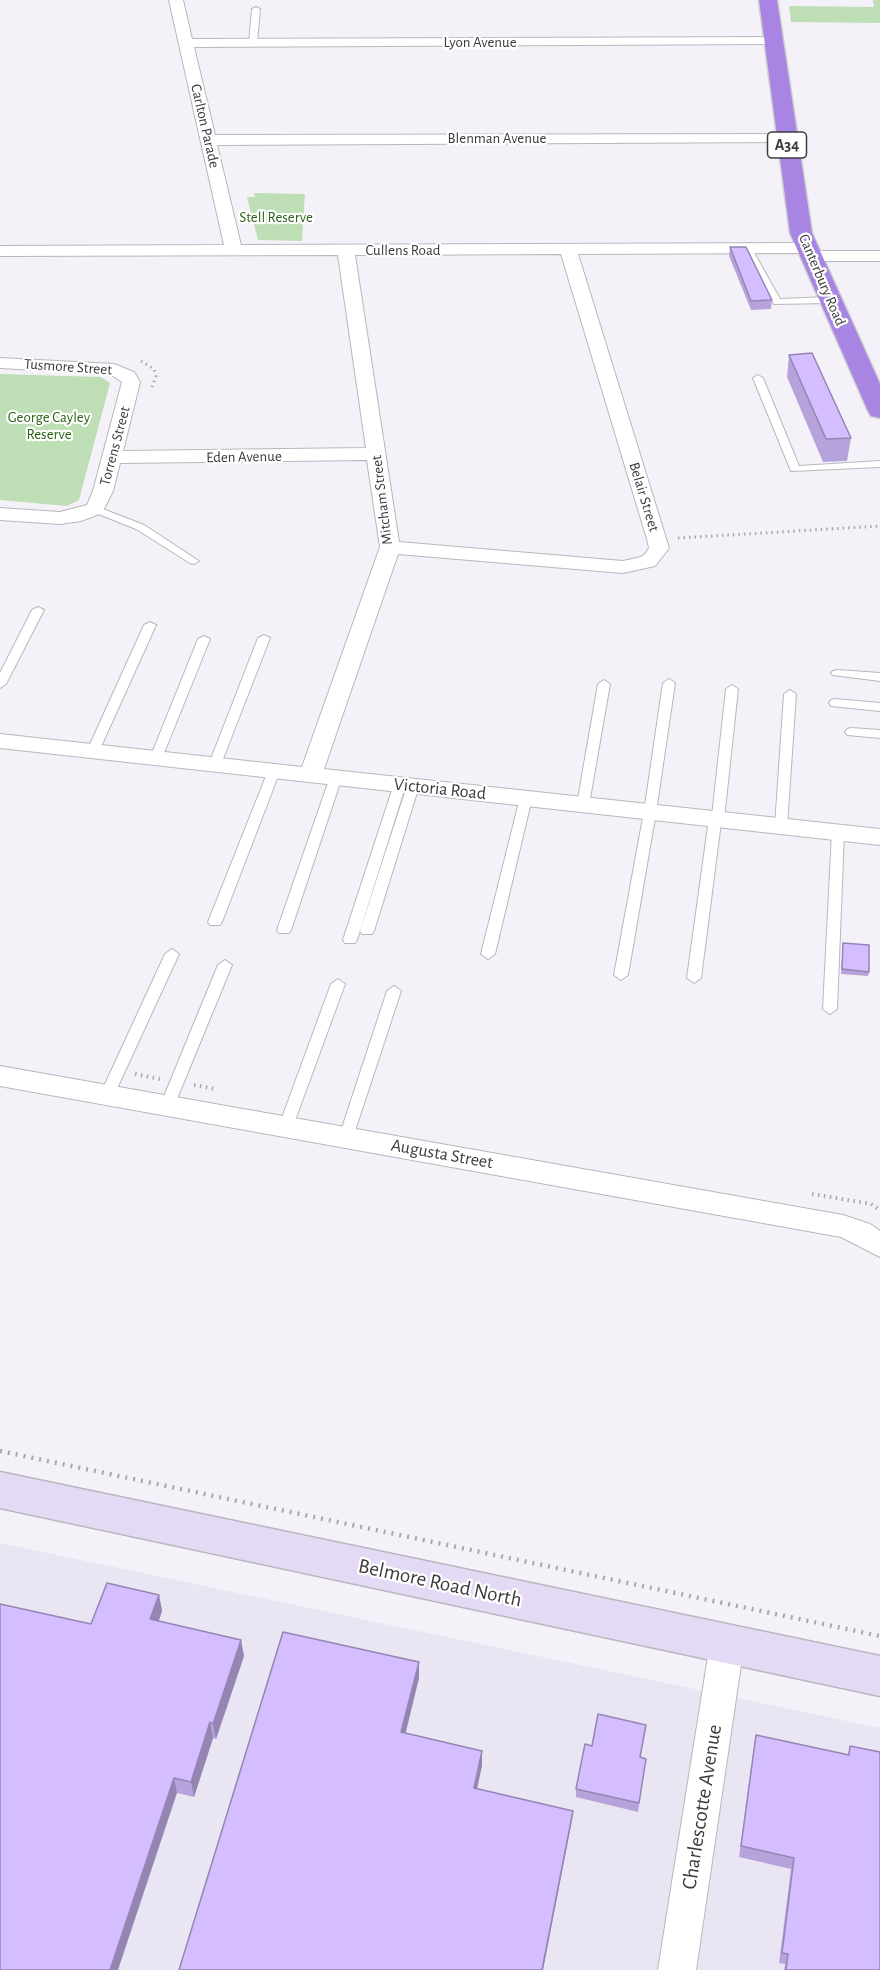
<!DOCTYPE html>
<style>
body{margin:0}
canvas{display:block;background:#f4f2f8}
</style>
<canvas width="880" height="1970"></canvas>
<script>
const c = document.querySelector('canvas').getContext('2d');
c.lineJoin = 'round';
function fillPath(path, color) { c.fillStyle = color; c.fill(path, 'evenodd'); }
const shape = rows => new Path2D(rows.map(r => 'M' + r).join(''));
function trace(path, color, width, dash) { c.strokeStyle = color; c.lineWidth = width; c.lineCap = dash ? 'butt' : 'round'; c.setLineDash(dash || []); c.stroke(path); }
function write(font, color, halo, rows, align = 'center') {
  c.font = font + ' "Alegreya Sans",sans-serif'; c.lineWidth = 4.5; c.setLineDash([]); c.textBaseline = 'middle'; c.strokeStyle = halo; c.fillStyle = color; for (const [text, x, y, turn = 0] of rows) {
    c.save(); c.translate(x, y); c.rotate((+turn || 0) * Math.PI / 180); c.textAlign = isNaN(turn) ? turn : align; if (halo) c.strokeText(text, 0, 0); c.fillText(text, 0, 0); c.restore();
  }
}
const built = shape([
 [0,1543,880,1728,880,1970,0,1970]
]);
const green = shape([
 [873,0,880,0,880,23,791,22,789,6,874,7],
 [254,193,305,194,302,241,258,240,247,197,255,197],
 [0,374,101,377,110,383,79,500,67,506,0,500]
]);
const pathFar2 = shape([
 [141,361,154,369,156,376,152,387],
 [678,538,880,526]
]);
const pathFar1 = shape([
 [135,1074,160,1079],
 [194,1085,216,1089],
 [812,1194,871,1204,880,1210]
]);
const path = shape([
 [0,1451,880,1636]
]);
const lane = shape([
 [256,7,260,9,257,43,253,45,249,43,252,9,256,7],
 [748,246,752,249,780,299,829,297,834,300,829,303,774,304,744,249,748,246],
 [758,375,763,378,799,466,880,461,880,467,791,471,753,378,758,375],
 [95,506,144,525,199,561,194,564,190,563,136,529,91,511,90,509,95,506],
 [38,607,44,610,6,684,0,688,0,673,32,610,38,607],
 [150,622,156,625,99,751,93,755,89,754,87,751,144,625,150,622],
 [264,635,270,638,221,764,215,768,211,767,209,764,258,638,264,635],
 [204,636,210,639,162,758,156,762,152,761,150,758,198,639,204,636],
 [837,670,880,673,880,681,833,675,831,673,833,671,837,670],
 [669,679,675,683,656,812,628,975,621,980,614,975,644,812,663,683,669,679],
 [604,680,610,684,589,804,583,808,577,804,598,684,604,680],
 [732,685,738,689,724,819,721,822,701,978,694,983,687,978,709,819,712,816,726,689,732,685],
 [790,690,796,694,787,826,781,830,775,826,784,694,790,690],
 [835,699,880,703,880,711,831,706,829,703,831,700,835,699],
 [851,728,880,730,880,738,847,735,845,732,847,729,851,728],
 [274,767,280,771,222,922,220,925,210,925,208,922,268,771,274,767],
 [336,773,342,777,291,930,289,933,279,933,277,930,330,777,336,773],
 [400,780,406,784,357,940,355,943,345,943,343,940,394,784,400,780],
 [413,782,419,786,374,931,372,934,362,934,360,931,407,786,413,782],
 [526,794,532,798,495,954,488,959,481,954,520,798,526,794],
 [838,829,844,833,837,1009,830,1014,823,1009,832,833,838,829],
 [172,949,179,954,114,1095,112,1099,102,1099,100,1095,165,954,172,949],
 [225,960,232,965,174,1106,172,1110,162,1110,160,1106,218,965,225,960],
 [338,979,345,984,293,1126,291,1130,281,1130,279,1126,331,984,338,979],
 [394,986,401,991,353,1137,351,1141,341,1141,339,1137,387,991,394,986]
]);
const street = shape([
 [169,0,183,0,192,39,779,37,781,40,774,44,194,47,215,135,791,134,794,137,791,140,786,142,217,145,241,245,805,243,811,244,813,248,811,251,880,251,880,261,809,261,803,260,801,256,803,253,578,254,669,548,655,566,623,573,398,554,324,769,880,829,880,845,0,748,0,734,302,767,380,547,367,460,120,463,113,491,102,513,81,521,60,524,0,520,0,508,60,512,87,505,93,491,122,382,110,374,0,368,0,358,114,364,134,372,140,382,123,451,366,448,338,255,0,256,0,246,224,245,169,0],
 [561,254,647,539,649,548,646,553,641,557,623,561,399,542,355,255,561,254],
 [0,1066,843,1215,870,1224,880,1231,880,1257,841,1237,0,1086,0,1066],
 [727,1629,739,1633,744,1644,696,1970,658,1970,710,1644,715,1633,727,1629]
]);
const secondary = shape([
 [0,1472,880,1656,880,1696,0,1508,0,1472]
]);
const highway = shape([
 [759,0,777,0,812,233,880,384,880,418,871,416,868,411,790,233,759,0]
]);
const wall = shape([
 [730,247,772,300,771,309,751,310,729,256],
 [789,355,851,438,847,461,823,462,787,377],
 [843,943,869,972,868,976,841,974],
 [159,1595,162,1611,159,1621,244,1656,216,1739,213,1738,194,1797,177,1793,91,1624],
 [756,1735,848,1755,850,1746,880,1970,784,1970,785,1964,779,1963,791,1869,739,1857,754,1746],
 [640,1757,646,1759,638,1812,576,1797,576,1789]
]);
const shadedWall = shape([
 [159,1595,162,1611,153,1635,150,1619],
 [241,1640,244,1656,216,1739,213,1724],
 [419,1662,419,1678,402,1748,401,1732],
 [210,1722,213,1738,194,1797,191,1782],
 [482,1751,482,1766,474,1803,474,1788],
 [174,1778,177,1793,118,1970,110,1970],
 [573,1811,571,1825,543,1970,542,1970]
]);
const building = shape([
 [730,247,746,247,772,300,751,301,730,247],
 [812,353,851,438,826,439,789,355,812,353],
 [843,943,869,945,869,972,842,969,843,943],
 [107,1583,159,1595,150,1619,241,1640,213,1724,210,1722,191,1782,174,1778,110,1970,0,1970,0,1604,91,1624,107,1583],
 [283,1632,419,1662,401,1732,482,1751,474,1788,573,1811,542,1970,179,1970,283,1632],
 [598,1714,646,1725,640,1757,646,1759,639,1803,576,1789,585,1744,592,1746,598,1714],
 [756,1735,849,1755,850,1746,880,1752,880,1970,786,1970,788,1954,782,1953,794,1858,741,1846,756,1735]
]);
const farStreetnames = [
 ["Lyon Avenue",480,42],
 ["Carlton Parade",205,126,77],
 ["Blenman Avenue",497,138],
 ["Cullens Road",403,250],
 ["Canterbury Road",822,280,67],
 ["Tusmore Street",68,367,4],
 ["Torrens Street",115,446,-75],
 ["Eden Avenue",244,457,-1],
 ["Belair Street",644,497,73],
 ["Mitcham Street",382,500,-97]
];
const farParknames = [
 ["Stell Reserve",276,217],
 ["George Cayley",49,417],
 ["Reserve",49,434]
];
const shields = [
 [787,145,39]
];
const shieldNames = [
 ["A34",787,145]
];
const streetNames = [
 ["Victoria Road",440,789,6],
 ["Augusta Street",442,1154,10]
];
const nearStreetnames = [
 ["Belmore Road North",440,1583,12],
 ["Charlescotte Avenue",702,1807,-81]
];
fillPath(built, '#e9e5f3');
fillPath(green, '#bedfb5');
trace(lane, '#b8b7bd', 2);
trace(street, '#b8b7bd', 2);
trace(secondary, '#b8b7bd', 3);
trace(highway, '#d0d0d0', 3);
trace(pathFar2, '#a9a7ac', 3, [1.5, 4]);
trace(pathFar1, '#a9a7ac', 4, [1.5, 4.5]);
trace(path, '#a9a7ac', 4.5, [2, 6]);
fillPath(lane, '#fff');
fillPath(street, '#fff');
fillPath(secondary, '#e5daf6');
fillPath(highway, '#a885e2');
fillPath(wall, '#b6a3db');
fillPath(shadedWall, '#9485b2');
fillPath(building, '#d4beff');
trace(building, '#9485b2', 1.5);
write('15px', '#3b3a3d', '#fff', farStreetnames);
write('15px', '#2d6418', '#fff', farParknames);
for (const [x, y, w] of shields) { const box = new Path2D(); box.roundRect(x - w / 2, y - 13, w, 26, 4.5); c.fillStyle = '#fff'; c.fill(box); trace(box, '#3b3a3d', 1.5); }
write('bold 16px', '#3b3a3d', null, shieldNames);
write('18px', '#3b3a3d', '#fff', streetNames);
write('21px', '#3b3a3d', '#fff', nearStreetnames);
</script>
